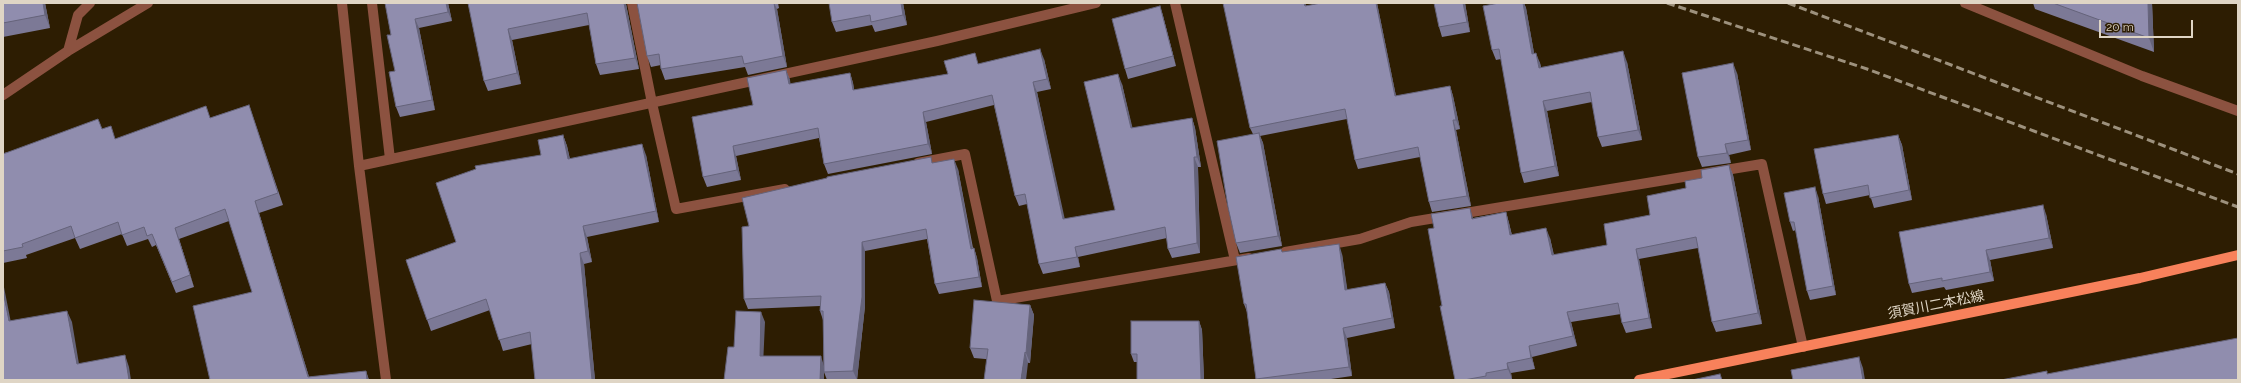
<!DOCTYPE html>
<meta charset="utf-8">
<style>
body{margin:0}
#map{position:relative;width:2241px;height:383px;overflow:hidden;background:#2d1d02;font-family:Raleway,sans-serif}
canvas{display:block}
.frame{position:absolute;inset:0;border:4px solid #dfd5c5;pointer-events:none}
.scale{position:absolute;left:2099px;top:20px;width:94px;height:18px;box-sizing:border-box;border:2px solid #dfd5c5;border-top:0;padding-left:5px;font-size:12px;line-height:14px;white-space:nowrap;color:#dfd5c5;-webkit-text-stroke:3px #2d1d02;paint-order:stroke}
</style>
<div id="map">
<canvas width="2241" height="383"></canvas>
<div class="frame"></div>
<div class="scale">20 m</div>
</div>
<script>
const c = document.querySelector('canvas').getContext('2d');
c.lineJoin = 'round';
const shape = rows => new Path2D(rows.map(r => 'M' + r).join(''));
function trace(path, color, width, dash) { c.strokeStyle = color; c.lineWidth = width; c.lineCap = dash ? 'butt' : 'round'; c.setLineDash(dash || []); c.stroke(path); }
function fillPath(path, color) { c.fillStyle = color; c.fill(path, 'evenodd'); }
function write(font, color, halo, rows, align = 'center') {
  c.font = font + ' Raleway,"Noto Sans JP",sans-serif'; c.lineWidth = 4; c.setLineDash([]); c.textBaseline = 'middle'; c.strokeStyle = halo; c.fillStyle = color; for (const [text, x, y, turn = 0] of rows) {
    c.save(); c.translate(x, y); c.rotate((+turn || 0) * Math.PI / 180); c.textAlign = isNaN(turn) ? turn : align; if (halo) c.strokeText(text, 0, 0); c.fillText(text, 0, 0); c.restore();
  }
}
const minor = shape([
 [342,3,359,166,386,380],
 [372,3,390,159],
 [632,3,652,103,676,209,785,189],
 [1175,3,1235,260],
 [1965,3,2142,76,2238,111],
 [68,51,78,15,90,3],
 [3,95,68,51,148,3],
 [918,163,965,154,997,301,1249,258],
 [359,166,937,41,1096,3],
 [1285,252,1360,239,1411,222,1762,164,1803,347]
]);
const major = shape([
 [1639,380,2140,278,2238,255]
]);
const rail = shape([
 [1667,3,1867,69,2238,207],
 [1788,3,2238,174]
]);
const wall = shape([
 [3,3,45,3,50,28,3,37],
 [385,3,448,3,452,21,419,28,435,110,400,117,396,107,395,71,391,35],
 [468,3,626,4,639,69,600,75,596,64,589,25,512,40,521,84,488,91,484,81],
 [637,3,778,3,779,8,777,9,787,67,748,75,745,67,665,80,661,69,661,65,651,67,647,56],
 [903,3,907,25,875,32,872,25,836,32,832,22],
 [1306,3,1306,6,1377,3,1396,96,1450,86,1453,96,1460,129,1456,130,1471,206,1432,212,1429,202,1420,157,1358,169,1355,160,1347,119,1260,136,1263,143,1282,246,1240,253,1236,243,1253,134,1250,128],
 [1465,3,1470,32,1442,37,1439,27],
 [1499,3,1524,3,1526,8,1534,53,1540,63,1541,67,1627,62,1642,140,1602,147,1598,137,1592,102,1547,111,1559,176,1524,183,1521,173,1501,59,1496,60,1492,50],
 [2033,3,2152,3,2154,52,2035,9],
 [1160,6,1163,16,1176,66,1128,79,1125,69],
 [1044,59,1051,89,1037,92,1064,219,1115,210,1122,84,1132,128,1192,118,1195,128,1201,167,1198,167,1200,253,1172,258,1168,249,1167,238,1078,257,1080,267,1043,274,1039,264,1027,204,1019,206,1015,196,994,105,926,122,932,154,828,174,824,164,819,138,736,156,741,180,707,187,703,177,753,105,786,70,790,80,790,84,850,73,853,83,854,90,948,74,979,64],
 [1737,73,1751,150,1729,155,1731,163,1702,167,1698,157],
 [249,105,283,205,259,213,309,377,366,371,369,380,210,380,252,292,229,221,179,239,194,287,176,293,156,245,152,247,148,239,127,246,122,234,80,249,75,238,26,255,27,258,3,263,3,151,4,153,102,129,115,139,210,118],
 [563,135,567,146,570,159,646,155,659,222,587,237,592,262,584,264,595,380,535,380,532,344,503,351,490,310,431,331,406,260,456,242,541,155],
 [1898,135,1902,145,1912,200,1874,208,1870,195,1826,204,1823,194],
 [933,163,958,169,973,248,974,248,977,258,982,287,939,294,935,284,927,239,865,251,865,306,857,380,827,380,824,372,823,320,820,311,820,306,748,309,744,299,749,226],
 [1729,165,1733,175,1762,324,1716,332,1712,322,1698,248,1639,259,1652,328,1626,333,1622,323,1621,314,1571,322,1577,346,1532,357,1535,369,1511,373,1512,379,1509,380,1455,380,1442,306,1473,218,1506,212,1509,223,1512,235,1550,238,1554,255,1607,245,1650,215,1686,188,1702,178],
 [1818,196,1836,295,1810,300,1807,291,1796,230,1793,231,1790,222],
 [2046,214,2053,248,1990,260,1994,281,1946,290,1944,287,1912,293,1909,284],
 [1281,249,1282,252,1342,254,1347,290,1385,283,1389,292,1395,328,1347,338,1352,376,1324,380,1256,380,1247,312,1244,304],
 [1030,305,1034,315,1030,363,974,358,970,348],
 [1199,321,1202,330,1204,380,1137,362,1134,362,1131,354]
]);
const shadedWall = shape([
 [43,3,45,3,50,28,45,15],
 [446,3,448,3,452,21,448,12],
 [624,3,626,3,626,4,639,69,635,58],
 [774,3,777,9,787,67,783,56],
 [901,3,903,3,907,25,903,15],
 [1376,3,1377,3,1398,106,1395,96],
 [1463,3,1465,3,1470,32,1467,22],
 [1523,3,1524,3,1526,8,1536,64,1532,54],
 [2148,3,2152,3,2154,52,2149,38],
 [1160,6,1163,16,1176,66,1173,56],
 [415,19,419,28,435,110,432,100],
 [508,29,512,40,521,84,517,73],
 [1040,49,1044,59,1051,89,1047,79],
 [1623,51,1627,62,1642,140,1638,130],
 [1536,53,1540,63,1543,78,1539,68],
 [1733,63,1737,73,1751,150,1748,140],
 [786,70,790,80,792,94,789,84],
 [850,73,853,83,856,100,853,90],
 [1118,74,1122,84,1135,138,1131,128],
 [1033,82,1037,92,1067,229,1063,219],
 [1450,86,1453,96,1460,129,1456,120],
 [1543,101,1547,111,1559,176,1555,166],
 [923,112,926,122,932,154,928,144],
 [1192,118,1195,128,1201,167,1197,157],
 [1453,120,1456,130,1471,206,1467,196],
 [1259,133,1263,143,1282,246,1278,236],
 [563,135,567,146,572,170,568,159],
 [1898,135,1902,145,1912,200,1909,190],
 [642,144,646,155,659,222,656,211],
 [1725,144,1729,155,1731,163,1727,153],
 [733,146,736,156,741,180,737,170],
 [1194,157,1198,167,1200,253,1197,243],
 [954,159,958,169,974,258,971,249],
 [1729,165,1733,175,1762,324,1758,313],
 [1815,187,1818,196,1836,295,1833,286],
 [255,201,259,213,310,380,309,380],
 [2043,205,2046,214,2053,248,2049,238],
 [1470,208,1473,218,1472,219],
 [1506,212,1509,223,1514,245,1510,235],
 [583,226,587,237,592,262,588,251],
 [175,228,179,239,194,287,190,275],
 [1546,228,1550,238,1556,266,1552,255],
 [862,242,865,251,865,306,857,380,853,371],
 [1339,244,1342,254,1349,300,1345,290],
 [1075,247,1078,257,1080,267,1077,257],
 [974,248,977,258,982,287,979,277],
 [1636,249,1639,259,1652,328,1649,318],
 [1986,250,1990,260,1994,281,1990,272],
 [580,253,584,264,595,380,592,380],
 [3,282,13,333,9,321,3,291],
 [1385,283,1389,292,1395,328,1392,318],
 [1030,305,1034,315,1030,363,1026,353],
 [67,311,72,322,81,376,77,364],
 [761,312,765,322,763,366,760,356],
 [1567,312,1571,322,1577,346,1573,336],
 [1199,321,1202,330,1204,380,1201,380],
 [1343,328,1347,338,1352,376,1349,367],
 [1529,346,1532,357,1535,369,1531,358],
 [1025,352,1028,363,1026,380,1021,380],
 [125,355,129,367,131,380,129,380],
 [821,356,824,366,824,380,820,380],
 [1859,357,1863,368,1865,380,1863,380],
 [1507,363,1511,373,1512,379,1508,369],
 [366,371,369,380,367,380]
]);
const building = shape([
 [3,3,43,3,45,15,3,23,3,3],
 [385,3,446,3,448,12,415,19,432,100,396,107,389,72,395,71,387,35,391,35,385,3],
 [468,3,624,3,635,58,596,64,587,13,508,29,517,73,484,81,468,3],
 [637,3,774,3,783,56,744,64,742,56,661,69,659,54,647,56,637,3],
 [829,3,901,3,903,15,871,22,870,15,832,22,829,3],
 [1223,3,1304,3,1305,6,1321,3,1376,3,1395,96,1450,86,1456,120,1453,120,1467,196,1429,202,1418,147,1355,160,1345,109,1250,128,1223,3],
 [1434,3,1463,3,1467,22,1439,27,1434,3],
 [1499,3,1523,3,1532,54,1536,53,1539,68,1623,51,1638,130,1598,137,1590,92,1543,101,1555,166,1521,173,1499,49,1492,50,1483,6,1499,3],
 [2053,3,2148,3,2149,38,2053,3],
 [1160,6,1173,56,1125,69,1112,19,1160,6],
 [1040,49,1047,79,1033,82,1063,219,1115,210,1084,82,1118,74,1131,128,1192,118,1197,157,1194,157,1197,243,1168,249,1165,227,1075,247,1077,257,1039,264,1025,194,1015,196,992,95,923,112,928,144,824,164,818,128,733,146,737,170,703,177,692,117,753,105,747,78,786,70,789,84,850,73,853,90,948,74,944,61,975,53,978,64,1040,49],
 [1733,63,1748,140,1725,144,1727,153,1698,157,1682,73,1733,63],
 [249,105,278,193,255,201,308,377,366,371,367,380,210,380,193,306,252,292,225,209,175,228,190,275,172,282,152,234,147,236,144,227,122,235,118,222,75,238,71,226,22,244,23,247,3,251,3,152,3,154,98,119,102,129,111,126,115,139,206,106,210,118,249,105],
 [1259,133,1278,236,1236,243,1228,207,1217,141,1259,133],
 [563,135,568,159,642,144,656,211,583,226,588,251,580,253,592,380,535,380,530,332,499,340,486,299,427,320,406,260,456,242,436,183,476,169,475,166,541,155,538,140,563,135],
 [1898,135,1909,190,1870,198,1868,185,1823,194,1814,149,1898,135],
 [931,157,932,163,954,159,971,249,974,248,979,277,935,284,926,229,862,242,862,297,853,371,824,372,823,311,820,311,821,296,744,299,742,227,749,226,742,198,827,178,827,177,931,157],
 [1729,165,1758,313,1712,322,1696,237,1636,249,1649,318,1622,323,1618,303,1567,312,1573,336,1529,346,1531,358,1507,363,1508,369,1486,373,1486,376,1464,380,1455,380,1440,306,1442,306,1428,229,1434,228,1431,214,1470,208,1472,219,1506,212,1510,235,1546,228,1552,255,1607,245,1604,224,1650,215,1647,196,1686,188,1685,181,1702,178,1701,170,1729,165],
 [1815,187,1833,286,1807,291,1794,222,1790,222,1784,193,1815,187],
 [2043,205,2049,238,1986,250,1990,272,1942,281,1942,278,1909,284,1899,232,2043,205],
 [1339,244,1345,290,1385,283,1392,318,1343,328,1349,367,1256,379,1246,304,1244,304,1236,257,1281,249,1282,252,1339,244],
 [3,291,9,321,67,311,77,364,125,355,129,380,3,380,3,291],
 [974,300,1030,305,1026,353,1025,352,1021,380,984,380,988,349,970,348,974,300],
 [736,311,761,312,760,356,821,356,820,380,724,380,728,347,734,347,736,311],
 [1131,321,1199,321,1201,380,1205,380,1137,380,1137,354,1131,354,1131,321],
 [2238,338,2238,380,2001,380,2047,371,2047,374,2238,338],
 [1859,357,1863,380,1793,380,1791,370,1859,357],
 [1720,374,1722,380,1692,380,1720,374]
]);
const streetNames = [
 ["須賀川二本松線",1936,305,-11]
];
trace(minor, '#8c5240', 10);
trace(major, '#f8815b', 10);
trace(rail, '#9d917d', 3, [8, 4]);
fillPath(wall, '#7c7996');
fillPath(shadedWall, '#65637a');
fillPath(building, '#908dae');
trace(building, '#65637a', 1);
write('14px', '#dfd5c5', '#2d1d02', streetNames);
</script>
